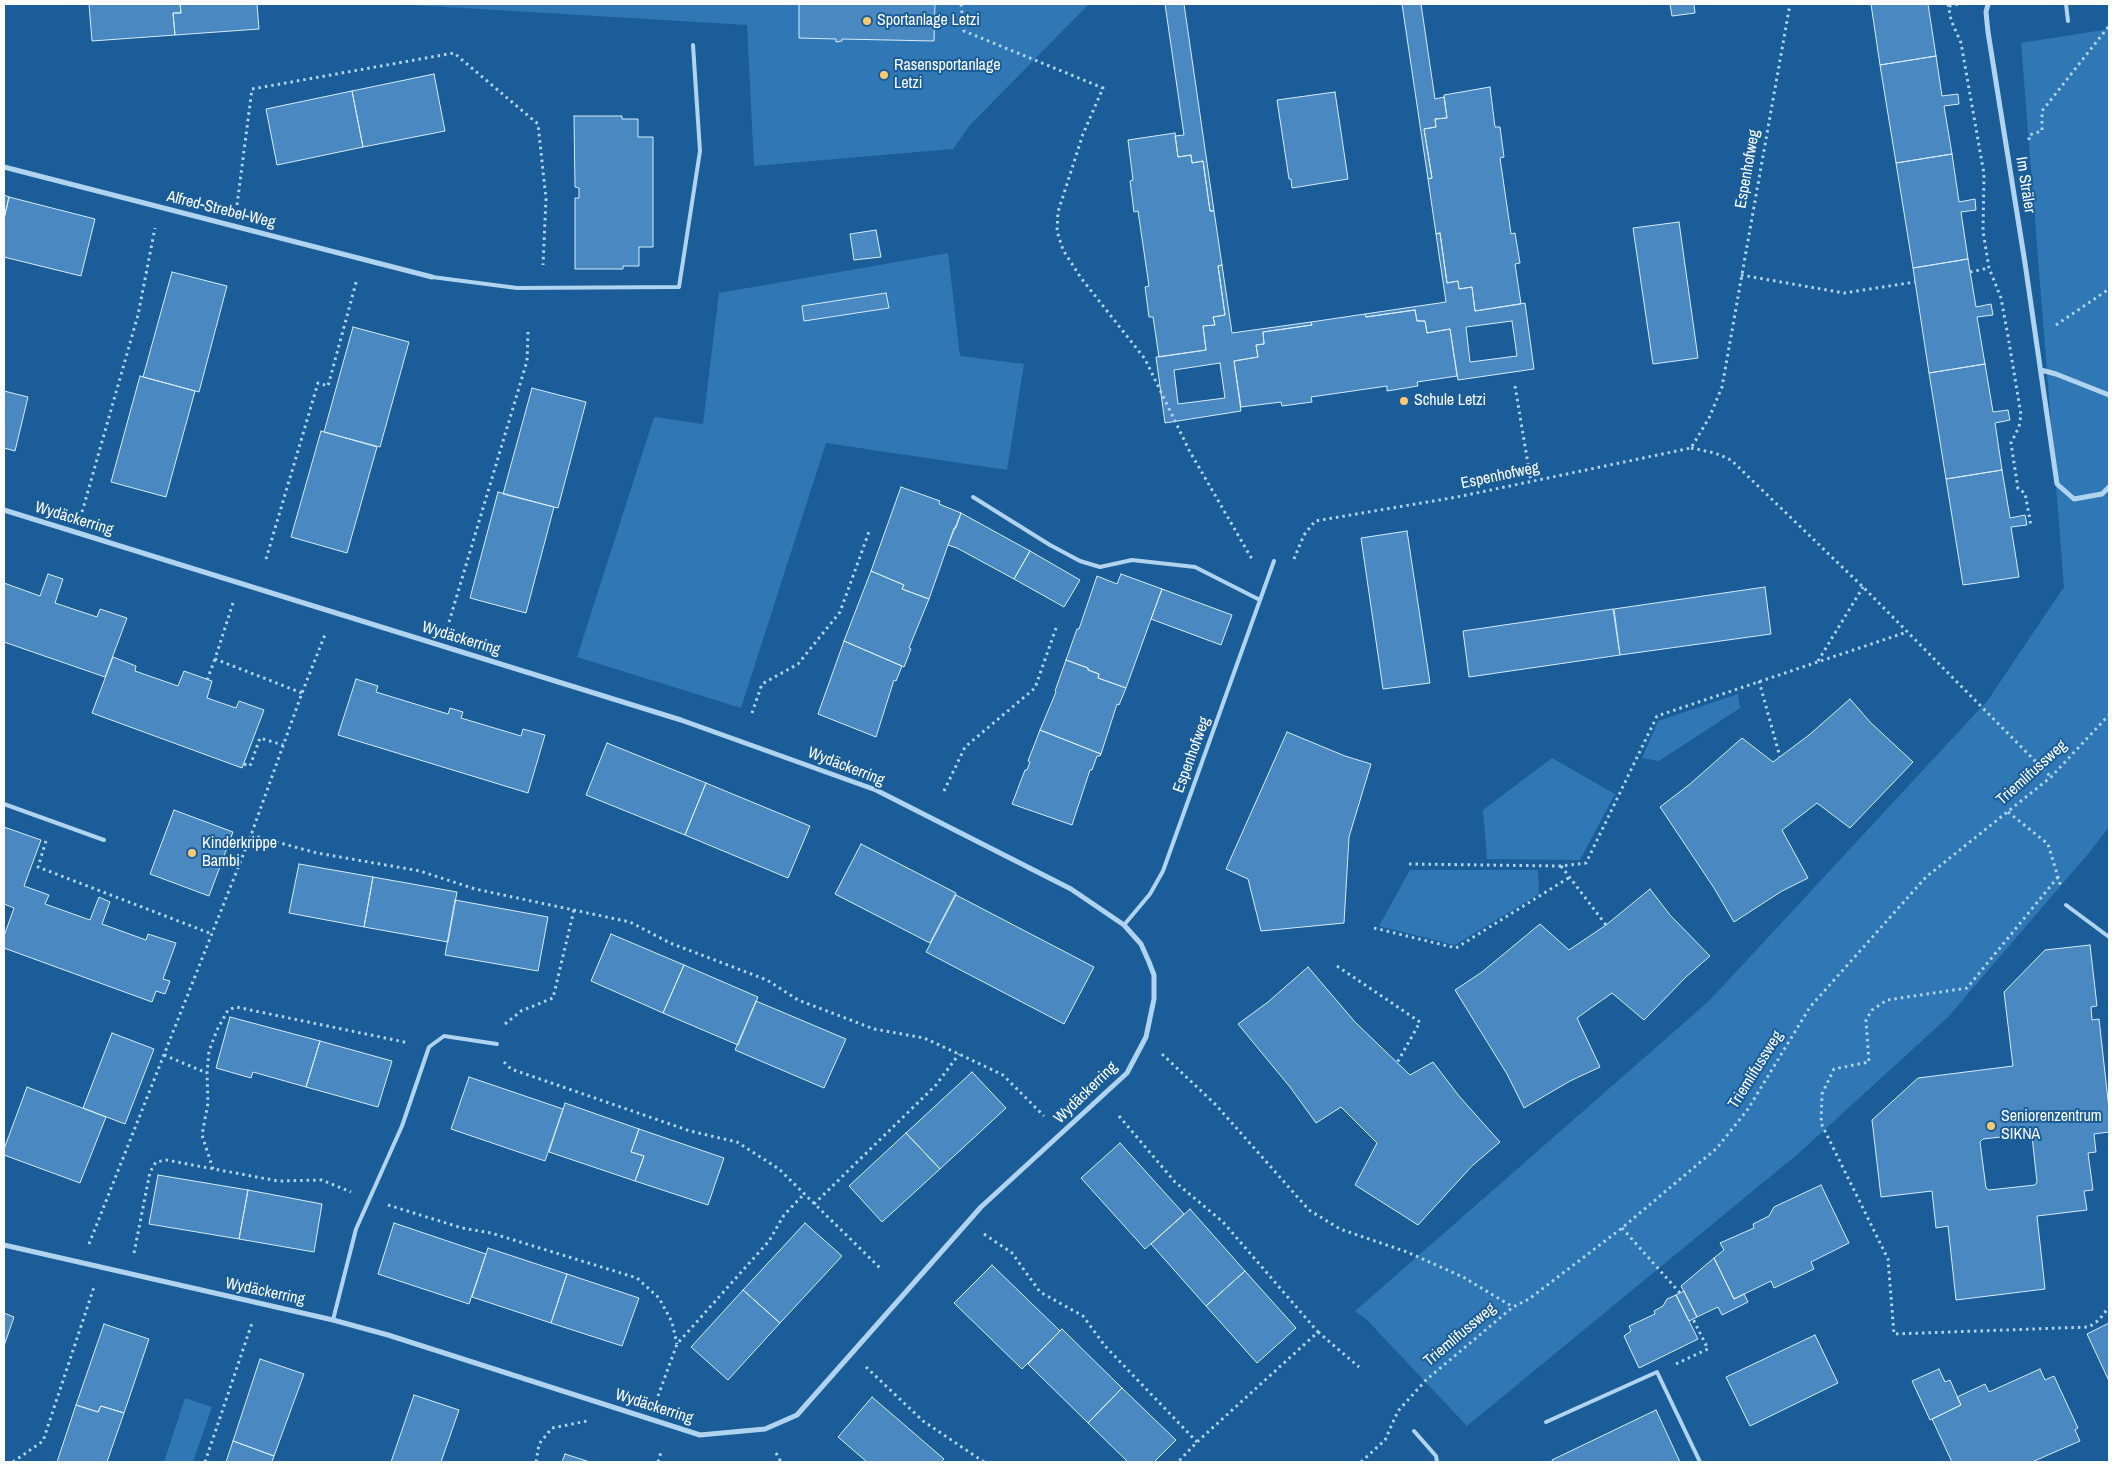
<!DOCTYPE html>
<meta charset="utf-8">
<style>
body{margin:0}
#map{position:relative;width:2113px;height:1466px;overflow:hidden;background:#1b5d98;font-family:"Archivo Narrow",sans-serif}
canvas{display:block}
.frame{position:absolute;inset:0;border:5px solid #fff;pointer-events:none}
</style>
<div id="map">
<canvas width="2113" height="1466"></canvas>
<div class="frame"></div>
</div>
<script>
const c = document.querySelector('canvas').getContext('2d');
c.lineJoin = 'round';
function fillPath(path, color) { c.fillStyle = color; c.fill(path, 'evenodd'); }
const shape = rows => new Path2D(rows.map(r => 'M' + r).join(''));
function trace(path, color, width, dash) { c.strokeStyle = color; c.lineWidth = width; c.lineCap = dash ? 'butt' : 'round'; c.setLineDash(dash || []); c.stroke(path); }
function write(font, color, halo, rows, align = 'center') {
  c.font = font + ' "Archivo Narrow",sans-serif'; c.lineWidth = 4; c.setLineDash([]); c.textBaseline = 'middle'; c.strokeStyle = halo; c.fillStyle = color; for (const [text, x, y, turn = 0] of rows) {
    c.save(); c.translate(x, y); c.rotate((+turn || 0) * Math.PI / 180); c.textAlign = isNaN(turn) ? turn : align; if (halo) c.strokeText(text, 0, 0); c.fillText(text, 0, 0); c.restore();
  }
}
const green = shape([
 [396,4,1089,4,970,125,953,149,754,166,747,25],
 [2109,29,2109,827,2088,854,1948,1017,1799,1153,1467,1426,1366,1319,1355,1311,1709,1001,1988,700,2064,587,2021,43],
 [948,253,960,356,1024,364,1007,470,826,443,741,708,577,657,654,417,703,424,719,293],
 [1738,694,1740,708,1659,761,1642,758,1658,721],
 [1552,758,1615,794,1580,860,1487,859,1483,810],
 [1410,870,1538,870,1539,894,1455,945,1379,926],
 [185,1398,212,1407,193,1462,164,1462]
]);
const building = shape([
 [89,4,180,4,181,13,173,13,175,35,92,41,89,4],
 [180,4,257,4,259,29,175,35,173,13,181,13,180,4],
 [799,4,935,4,934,41,842,39,842,41,836,42,836,39,799,38,799,4],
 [1165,4,1184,4,1214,211,1210,211,1203,161,1192,163,1191,155,1178,157,1175,136,1184,135,1165,4],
 [1402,4,1421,4,1435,99,1444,97,1447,118,1435,119,1436,127,1424,129,1432,178,1428,179,1402,4],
 [1670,4,1694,4,1695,13,1672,16,1670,4],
 [1871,4,1928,4,1936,56,1880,65,1871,4],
 [1936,56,1942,96,1958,94,1959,104,1944,106,1952,154,1896,163,1880,65,1936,56],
 [434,74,445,131,363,147,352,91,434,74],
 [1490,87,1495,127,1500,127,1504,157,1500,158,1511,234,1515,233,1520,263,1515,264,1521,304,1475,311,1472,287,1459,289,1458,281,1447,283,1440,233,1436,234,1428,179,1432,178,1424,129,1436,127,1435,119,1447,118,1444,95,1490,87],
 [352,91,363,147,277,165,266,109,352,91],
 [1335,92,1348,179,1292,188,1291,179,1289,179,1277,100,1335,92],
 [574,116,622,116,622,119,638,119,638,137,653,137,653,247,639,247,639,266,623,266,623,269,575,269,575,198,579,198,579,188,575,187,574,116],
 [1175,133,1178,157,1191,155,1192,163,1203,161,1210,211,1214,211,1222,265,1218,266,1225,315,1213,317,1215,325,1203,326,1206,350,1159,357,1153,317,1149,317,1145,287,1149,286,1138,211,1134,212,1130,181,1133,180,1128,140,1175,133],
 [1952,154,1959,202,1975,199,1976,210,1961,212,1968,259,1913,268,1896,163,1952,154],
 [4,195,9,197,4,219,4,195],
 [9,197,95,219,81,276,4,257,4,219,9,197],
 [1679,222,1698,358,1653,364,1633,228,1679,222],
 [876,230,881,257,854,260,850,234,876,230],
 [1440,233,1447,283,1458,281,1459,289,1472,287,1475,311,1525,303,1534,369,1458,380,1450,329,1427,333,1425,321,1417,321,1415,310,1366,317,1365,314,1446,302,1436,234,1440,233],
 [1512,321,1517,356,1470,362,1466,327,1512,321],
 [1968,259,1976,307,1991,304,1993,315,1977,317,1985,364,1929,373,1913,268,1968,259],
 [1222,265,1232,333,1311,322,1312,325,1263,332,1264,344,1256,345,1258,357,1234,361,1241,411,1165,423,1156,357,1206,350,1203,326,1215,325,1213,317,1225,315,1218,266,1222,265],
 [1220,363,1225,398,1178,404,1174,370,1220,363],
 [172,272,227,286,199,392,143,377,172,272],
 [886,293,889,308,804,321,802,306,886,293],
 [1415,310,1417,321,1425,321,1427,333,1450,329,1457,376,1417,382,1418,386,1387,391,1387,386,1311,397,1312,402,1282,406,1281,402,1241,407,1234,361,1258,357,1256,345,1264,344,1263,332,1312,325,1311,322,1365,314,1366,317,1415,310],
 [353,327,409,342,380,447,324,432,353,327],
 [1985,364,1993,412,2008,410,2010,420,1995,423,2002,470,1946,479,1929,373,1985,364],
 [140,376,195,391,166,497,111,482,140,376],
 [532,388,586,402,558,508,503,494,532,388],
 [4,391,28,397,15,451,4,448,4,391],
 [321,431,377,447,347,553,291,537,321,431],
 [2002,470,2010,518,2025,515,2027,525,2011,527,2019,577,1963,585,1946,479,2002,470],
 [901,487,940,501,939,504,961,513,956,528,954,528,929,599,902,589,904,585,871,571,901,487],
 [498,492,554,507,526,613,470,598,498,492],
 [961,513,1030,551,1014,579,957,548,948,545,961,513],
 [1407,531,1430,683,1383,689,1361,538,1407,531],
 [1030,551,1080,580,1064,607,1014,579,1030,551],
 [871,571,904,585,902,589,929,599,909,648,911,649,904,667,844,641,871,571],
 [48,574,63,579,55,603,97,617,100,609,127,618,105,677,4,642,4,583,40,596,48,574],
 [1121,574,1162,589,1126,688,1098,678,1099,674,1088,670,1088,668,1066,660,1077,629,1079,629,1097,576,1117,584,1121,574],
 [1765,587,1771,634,1620,655,1614,609,1765,587],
 [1162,589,1232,615,1221,645,1151,619,1162,589],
 [1613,609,1620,655,1469,677,1463,631,1613,609],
 [844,641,902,666,896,681,894,680,876,737,818,714,844,641],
 [113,657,136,666,135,671,178,686,184,671,212,681,207,698,236,708,239,701,264,710,242,768,92,713,113,657],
 [1066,660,1088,668,1088,670,1099,674,1098,678,1126,688,1119,705,1117,704,1101,754,1040,730,1056,692,1055,691,1066,660],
 [356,679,378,686,376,692,448,714,450,708,463,712,461,718,521,736,523,729,545,735,528,793,338,735,356,679],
 [1850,699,1871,723,1913,762,1850,828,1817,803,1782,830,1808,878,1782,891,1734,922,1714,888,1660,807,1690,784,1742,738,1773,762,1809,735,1850,699],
 [1040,730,1101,754,1100,756,1097,756,1092,770,1090,770,1072,825,1012,804,1025,770,1027,770,1030,762,1028,761,1040,730],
 [1287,732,1345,756,1371,764,1349,837,1344,923,1261,931,1248,879,1226,869,1287,732],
 [607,743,706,783,685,835,586,795,607,743],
 [706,783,810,826,788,878,685,835,706,783],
 [174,810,233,832,209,896,150,874,174,810],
 [4,827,41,840,24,886,49,895,45,904,90,920,99,897,110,902,102,924,146,940,148,934,176,943,163,979,170,981,165,994,156,991,152,1002,4,948,4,936,14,908,4,904,4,827],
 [861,844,956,893,930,943,835,894,861,844],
 [299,864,373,877,364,927,289,913,299,864],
 [373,877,457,892,448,942,364,927,373,877],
 [1650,889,1670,915,1710,956,1686,977,1644,1020,1612,993,1577,1018,1600,1067,1570,1081,1524,1108,1507,1074,1455,990,1482,972,1540,924,1569,950,1606,925,1650,889],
 [956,895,1094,967,1064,1024,926,952,956,895],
 [455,900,548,917,538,971,445,955,455,900],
 [611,934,684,965,663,1013,591,981,611,934],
 [2090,945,2097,1006,2091,1007,2092,1020,2099,1019,2109,1109,2109,1132,2094,1134,2096,1152,2088,1153,2093,1190,2084,1191,2087,1210,2037,1216,2045,1289,1956,1300,1948,1226,1936,1228,1932,1191,1881,1197,1872,1120,1918,1078,2013,1066,2004,992,2045,950,2090,945],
 [2028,1134,2032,1136,2037,1182,2035,1185,1989,1190,1986,1188,1980,1142,1983,1139,2028,1134],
 [684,965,758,997,738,1045,663,1013,684,965],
 [1308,967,1355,1022,1410,1075,1433,1062,1459,1096,1500,1142,1472,1166,1418,1225,1355,1185,1377,1143,1341,1107,1316,1123,1290,1087,1238,1024,1268,1002,1308,967],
 [756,1001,846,1039,824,1088,735,1050,756,1001],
 [230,1017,320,1041,306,1087,253,1072,251,1078,216,1068,230,1017],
 [112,1033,154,1049,125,1124,83,1108,112,1033],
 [320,1041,392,1061,378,1107,306,1087,320,1041],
 [972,1072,1006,1108,940,1169,906,1133,972,1072],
 [469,1077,563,1109,545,1161,451,1129,469,1077],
 [27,1087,106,1117,80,1183,4,1155,4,1149,27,1087],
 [565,1103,639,1129,631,1152,644,1156,635,1181,549,1152,565,1103],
 [639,1129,724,1158,708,1205,635,1181,644,1156,631,1152,639,1129],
 [906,1133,940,1169,882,1222,849,1186,906,1133],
 [1120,1143,1184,1214,1145,1249,1081,1178,1120,1143],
 [158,1175,248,1190,239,1239,149,1224,158,1175],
 [1821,1185,1849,1243,1811,1262,1814,1269,1774,1288,1771,1281,1734,1299,1714,1258,1724,1250,1720,1243,1754,1228,1753,1224,1769,1216,1774,1207,1821,1185],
 [248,1190,322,1204,314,1252,239,1239,248,1190],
 [1190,1209,1245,1271,1206,1306,1151,1244,1190,1209],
 [394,1223,486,1254,469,1304,378,1274,394,1223],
 [805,1223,842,1256,780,1323,743,1290,805,1223],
 [488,1248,567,1274,551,1323,472,1297,488,1248],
 [1714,1258,1734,1299,1744,1294,1748,1302,1722,1315,1718,1307,1697,1317,1681,1286,1714,1258],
 [992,1265,1060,1331,1022,1369,954,1303,992,1265],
 [1245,1271,1296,1328,1257,1363,1206,1306,1245,1271],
 [567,1274,639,1298,622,1346,551,1323,567,1274],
 [743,1290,780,1323,728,1380,691,1347,743,1290],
 [1684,1291,1697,1317,1689,1321,1676,1295,1684,1291],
 [1676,1295,1698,1339,1639,1368,1624,1336,1631,1331,1629,1326,1655,1314,1654,1311,1663,1306,1667,1299,1676,1295],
 [4,1313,14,1317,4,1346,4,1313],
 [2109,1323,2109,1381,2087,1334,2109,1323],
 [104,1324,149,1339,124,1413,101,1406,98,1412,76,1405,104,1324],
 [1062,1329,1122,1388,1088,1423,1028,1364,1062,1329],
 [1815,1335,1838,1383,1750,1426,1726,1377,1815,1335],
 [260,1359,304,1374,274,1456,233,1441,260,1359],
 [1939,1369,1945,1382,1950,1380,1961,1405,1930,1420,1912,1381,1939,1369],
 [2040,1369,2045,1380,2054,1376,2078,1428,2075,1430,2080,1441,2032,1462,1952,1462,1932,1419,1961,1405,1957,1397,1985,1384,1989,1392,2040,1369],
 [1122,1388,1176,1440,1154,1462,1128,1462,1088,1423,1122,1388],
 [414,1395,459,1410,441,1462,391,1462,414,1395],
 [872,1397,944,1459,941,1462,867,1462,838,1437,872,1397],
 [76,1405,98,1412,101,1406,124,1413,107,1462,57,1462,76,1405],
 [1656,1410,1680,1462,1553,1462,1552,1460,1656,1410],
 [233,1441,274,1456,272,1462,226,1462,233,1441],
 [565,1454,590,1462,562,1462,565,1454]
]);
const path = shape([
 [961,4,964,31,1103,88,1083,134,1058,212,1057,231,1063,250,1081,278,1145,359,1189,450,1253,561],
 [1948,4,1951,20,1961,43,1984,174,1983,231,1989,268,2001,298,2008,336,2021,415,2019,427,2011,443,2018,489,2025,493,2031,526],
 [1949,6,1959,4],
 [2029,140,2029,135,2042,131,2042,111,2109,26],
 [237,205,252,89,454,53,538,124,546,199,543,265],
 [1970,272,1989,268],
 [1741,275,1844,293,1915,282],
 [2056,325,2109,289],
 [1515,386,1531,482],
 [1691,448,1715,453,1731,460,1863,587,2051,777],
 [82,512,138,315,155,228],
 [266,559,318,383,328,386,357,279],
 [1294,559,1304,535,1315,521,1457,497,1691,448,1709,418,1722,387,1790,4],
 [233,603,215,659,302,693],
 [449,622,527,361,528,332],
 [1818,661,1863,587],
 [207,680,215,659],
 [1759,681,1780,757],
 [752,713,762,684,798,664,840,612,870,529],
 [244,764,250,766,260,738,283,745],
 [944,791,965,747,1035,688,1056,628],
 [2008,812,2048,844,2061,887],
 [251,835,317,853,420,871,475,889,630,922,670,943,767,980,798,1000,874,1029,924,1038,959,1054,1003,1075,1044,1116],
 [46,841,38,867,212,934],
 [1409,864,1561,866,1586,863,1657,716,1907,632],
 [1561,866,1606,925],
 [2058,877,1967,988,1887,1000,1872,1010,1866,1020,1869,1062,1834,1069,1822,1094,1821,1123,1888,1259,1894,1334,2089,1327,2099,1320,2109,1307],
 [1374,928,1456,948,1570,877],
 [1337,966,1420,1022,1397,1063],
 [505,1024,521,1011,553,998,574,910],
 [1162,1054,1216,1105,1309,1210,1340,1229,1407,1252,1463,1277,1513,1307],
 [164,1055,207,1073],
 [504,1062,511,1069,690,1131,737,1142,779,1169,882,1270],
 [1119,1116,1175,1182,1223,1222,1318,1332,1197,1442,1178,1462],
 [213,1169,202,1135,208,1103,207,1073,209,1051,217,1030,228,1010,236,1007,409,1043],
 [814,1204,936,1085,959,1054],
 [388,1205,462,1228,491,1233,637,1278,659,1298,672,1322,677,1344],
 [1622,1228,1680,1293],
 [984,1234,1012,1253,1040,1292,1083,1316,1105,1346,1197,1442],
 [89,1244,251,835,302,693,326,632],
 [134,1253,150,1172,156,1162,166,1160,278,1181,322,1180,351,1192],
 [1318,1332,1359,1367],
 [1676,1364,1708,1349,1693,1319],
 [866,1367,923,1421,984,1462],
 [658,1396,677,1344,769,1241,784,1215,804,1194],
 [776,1453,781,1462],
 [13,1462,43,1441,94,1287],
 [205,1462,252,1323],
 [536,1462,539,1444,552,1428,587,1421],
 [658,1462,661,1452],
 [1361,1462,1385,1440,1398,1411,1426,1380,1513,1307,1529,1299,1622,1228,1717,1148,1748,1109,1810,1007,1926,877,2051,777,2109,715]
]);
const lane = shape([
 [2066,4,2068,21],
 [432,277,517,288,679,287,700,151,693,45],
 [973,497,1050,545,1080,561,1100,567,1132,560,1195,567,1260,600],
 [4,804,104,840],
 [2066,905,2109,937],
 [1124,925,1150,894,1163,871,1274,561],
 [333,1320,356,1229,402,1126,429,1047,444,1036,497,1044],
 [1546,1422,1657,1372,1700,1462],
 [1414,1431,1436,1456,1437,1462]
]);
const street = shape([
 [1988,4,1986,12,1988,32,2025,263,2057,484,2074,499,2102,494,2109,487],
 [4,167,432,277],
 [2041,370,2056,374,2109,395],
 [4,510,681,720,876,790,1071,889,1124,925,1141,944,1149,962,1154,975,1154,999,1146,1037,1127,1073,981,1207,797,1415,765,1429,700,1435,388,1335,333,1320,4,1245]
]);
const markers = [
 [867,21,5,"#ffc970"],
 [884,75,5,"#ffc970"],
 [1404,401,5,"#ffc970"],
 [192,853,5,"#ffc970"],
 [1991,1126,5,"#ffc970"]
];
const poiNames = [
 ["Sportanlage Letzi",877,21],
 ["Rasensportanlage",894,66],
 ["Letzi",894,84],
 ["Schule Letzi",1414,401],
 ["Kinderkrippe",202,844],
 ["Bambi",202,862],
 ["Seniorenzentrum",2001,1117],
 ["SIKNA",2001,1135]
];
const streetNames = [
 ["Espenhofweg",1748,169,-80],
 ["Im Sträler",2025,185,81],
 ["Alfred-Strebel-Weg",221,210,14],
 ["Espenhofweg",1500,476,-12],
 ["Wydäckerring",74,519,17],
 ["Wydäckerring",461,639,17],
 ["Espenhofweg",1192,755,-70],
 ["Wydäckerring",846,767,21],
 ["Triemlifussweg",2032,773,-42],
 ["Triemlifussweg",1756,1070,-58],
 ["Wydäckerring",1086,1093,-44],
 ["Wydäckerring",265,1292,12],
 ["Triemlifussweg",1460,1335,-40],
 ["Wydäckerring",654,1407,18]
];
fillPath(green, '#2f77b5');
fillPath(building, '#4988c0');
trace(building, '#d7ebfb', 1);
trace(path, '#b0d3f0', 3, [2.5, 4]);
trace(lane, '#b0d3f0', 4);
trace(street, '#b0d3f0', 5);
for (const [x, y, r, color] of markers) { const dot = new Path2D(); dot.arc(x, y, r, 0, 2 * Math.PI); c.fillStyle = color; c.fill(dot); trace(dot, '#1b5d98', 2); }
write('16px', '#fff', '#1b5d98', poiNames, 'left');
write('16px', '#fff', '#1b5d98', streetNames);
</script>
